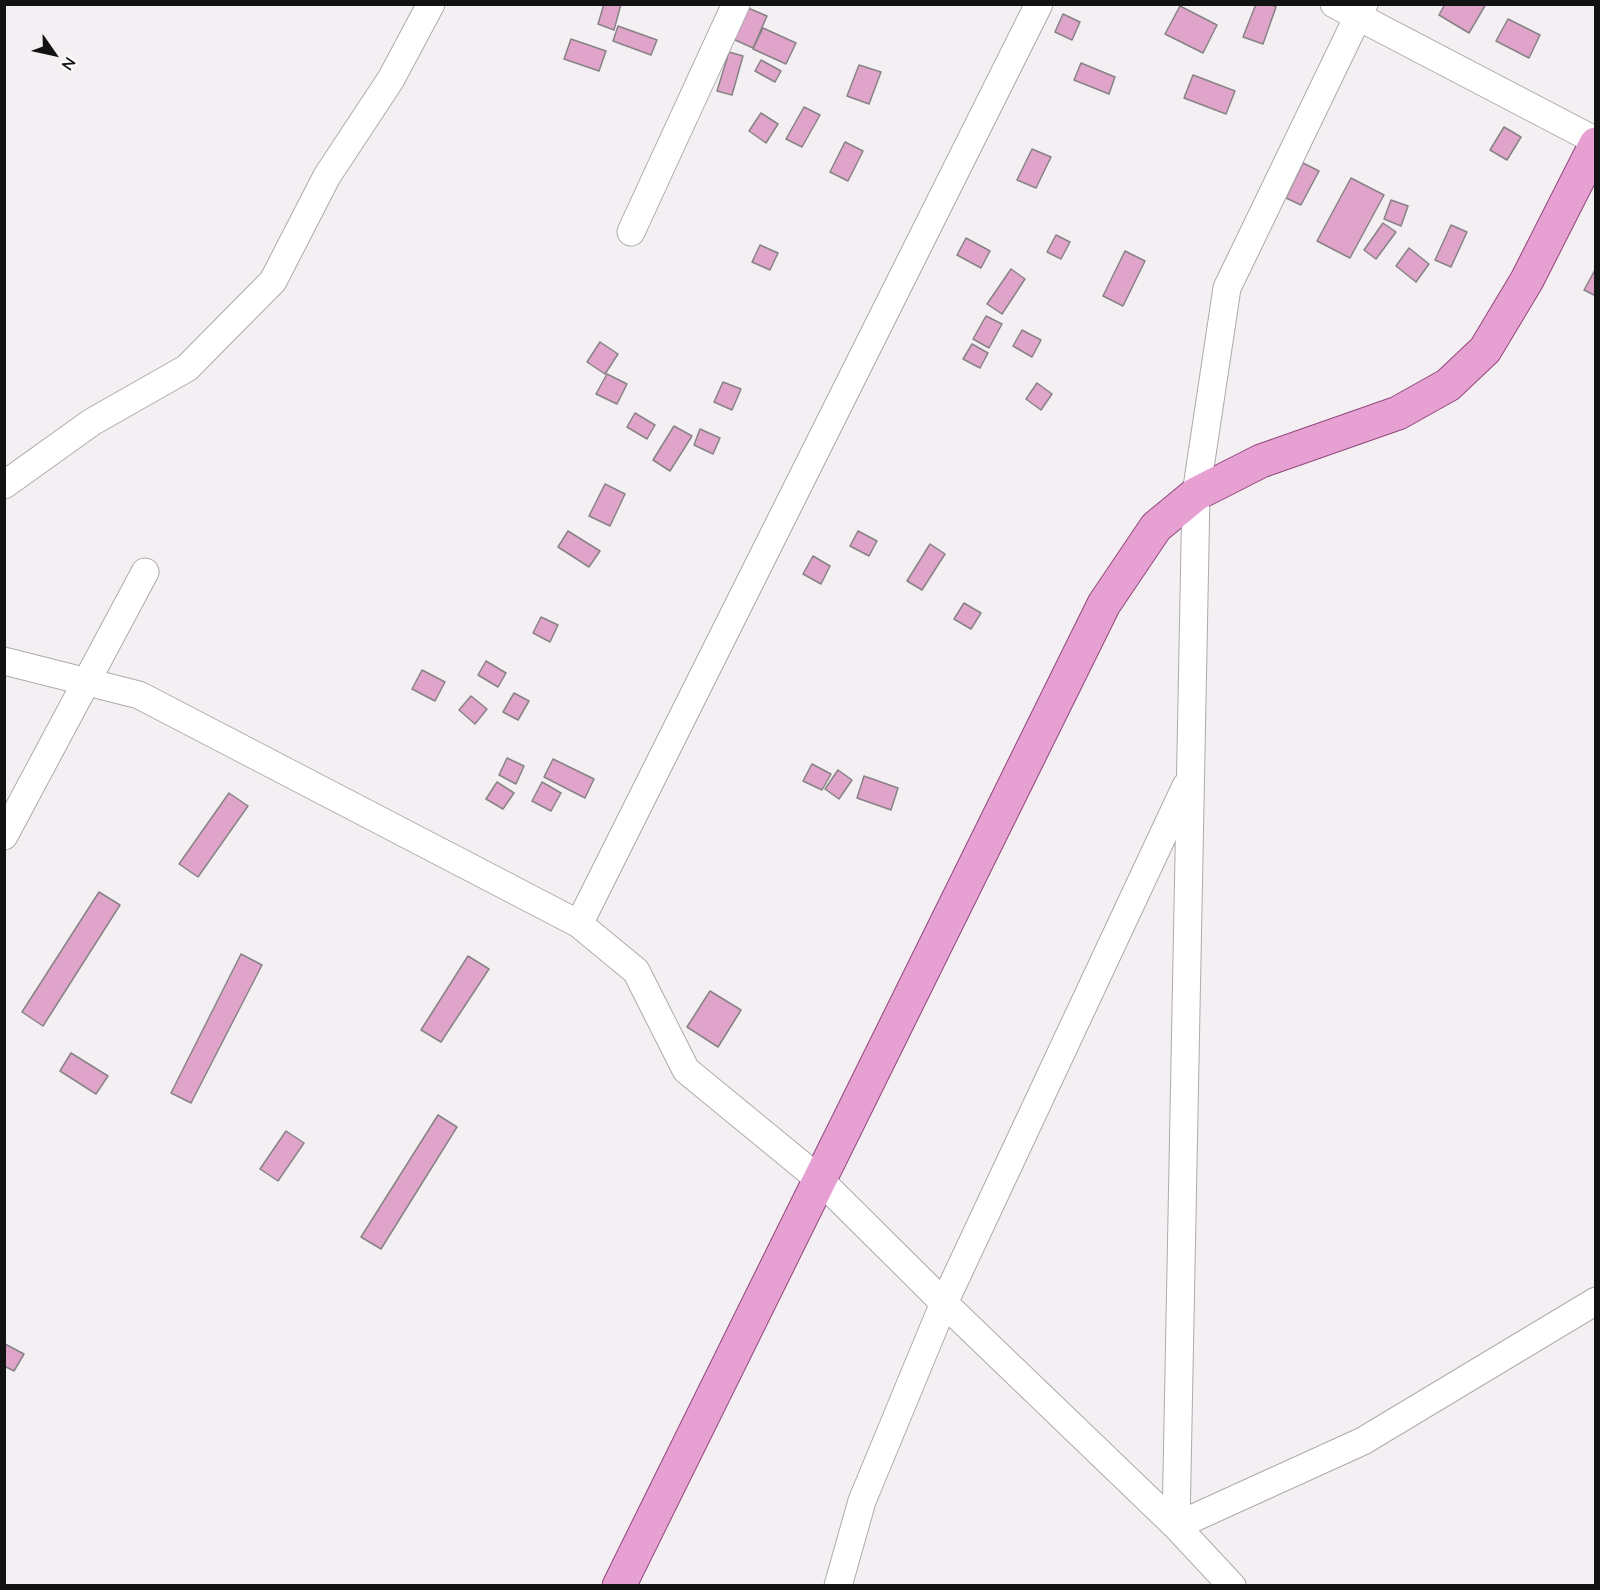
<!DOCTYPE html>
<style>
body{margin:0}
#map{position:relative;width:1600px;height:1590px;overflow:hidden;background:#f3eff2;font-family:Quicksand,sans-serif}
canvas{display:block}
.frame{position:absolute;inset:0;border:6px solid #131213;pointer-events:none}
.north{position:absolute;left:24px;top:24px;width:60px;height:60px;-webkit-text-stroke:4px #fffdfe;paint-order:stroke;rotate:124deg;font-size:16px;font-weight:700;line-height:24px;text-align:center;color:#131213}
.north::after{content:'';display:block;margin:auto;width:21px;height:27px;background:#131213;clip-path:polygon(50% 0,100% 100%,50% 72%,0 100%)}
</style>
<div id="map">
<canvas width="1600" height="1590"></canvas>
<div class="frame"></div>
<div class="north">N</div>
</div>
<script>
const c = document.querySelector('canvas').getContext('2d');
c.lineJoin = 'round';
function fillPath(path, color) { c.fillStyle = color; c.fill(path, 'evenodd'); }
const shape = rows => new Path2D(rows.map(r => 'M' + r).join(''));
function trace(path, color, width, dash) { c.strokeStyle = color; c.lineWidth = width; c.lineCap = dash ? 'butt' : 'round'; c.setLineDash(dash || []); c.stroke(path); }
const building = shape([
 [604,4,621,4,614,30,598,24,604,4],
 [1256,4,1270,4,1276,7,1263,44,1243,37,1256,4],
 [1445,4,1486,4,1469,33,1439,15,1445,4],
 [1180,6,1217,25,1203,53,1165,34,1180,6],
 [748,8,767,16,753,48,733,39,748,8],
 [1063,14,1080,22,1072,40,1055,32,1063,14],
 [1508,19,1540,35,1529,58,1496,41,1508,19],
 [618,26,657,40,651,55,613,41,618,26],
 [763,28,796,43,786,64,753,49,763,28],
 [571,39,606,51,599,71,564,59,571,39],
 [729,52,743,56,732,95,717,91,729,52],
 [761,60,781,71,775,82,755,71,761,60],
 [1081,63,1115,77,1109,94,1074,80,1081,63],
 [859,65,881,72,869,104,847,96,859,65],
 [1193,75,1235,91,1226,114,1184,98,1193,75],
 [804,107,820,115,802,147,786,139,804,107],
 [761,113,778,124,766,143,749,131,761,113],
 [1504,127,1521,137,1507,160,1490,150,1504,127],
 [845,142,863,151,848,181,830,172,845,142],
 [1032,149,1051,157,1036,188,1017,180,1032,149],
 [1303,163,1319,171,1301,205,1286,198,1303,163],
 [1351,178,1384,195,1350,258,1317,241,1351,178],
 [1391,200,1408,206,1401,226,1384,219,1391,200],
 [1383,223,1396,232,1376,259,1364,250,1383,223],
 [1451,225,1467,232,1451,267,1435,260,1451,225],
 [1056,235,1070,242,1061,259,1047,252,1056,235],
 [966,238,990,251,981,268,957,255,966,238],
 [760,245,778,253,770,270,752,262,760,245],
 [1409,248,1429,264,1416,282,1396,266,1409,248],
 [1125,251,1145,261,1123,306,1103,296,1125,251],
 [1596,268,1596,296,1584,290,1596,268],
 [1011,269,1025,279,1002,314,987,304,1011,269],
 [986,316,1002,324,989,348,973,339,986,316],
 [1022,330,1041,340,1032,357,1013,346,1022,330],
 [600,342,618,354,605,374,587,362,600,342],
 [972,344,988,353,980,368,963,359,972,344],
 [607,374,627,384,617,404,596,394,607,374],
 [723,382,741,389,732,410,714,402,723,382],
 [1037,383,1052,394,1041,410,1026,399,1037,383],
 [635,413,655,425,647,439,627,427,635,413],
 [674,426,692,436,670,471,653,460,674,426],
 [700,429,720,438,713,454,694,445,700,429],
 [605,484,625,494,610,526,589,516,605,484],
 [568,531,600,551,589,567,558,547,568,531],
 [858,531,877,541,869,556,850,546,858,531],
 [930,544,945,554,922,590,907,581,930,544],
 [813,556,830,566,821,584,803,574,813,556],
 [964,603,981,613,971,629,954,619,964,603],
 [541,617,558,625,550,642,533,633,541,617],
 [486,661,506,673,498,687,478,675,486,661],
 [422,670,445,682,435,701,412,689,422,670],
 [514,693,529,701,518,720,503,712,514,693],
 [471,696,487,709,475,724,459,710,471,696],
 [507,758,524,766,516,784,499,775,507,758],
 [553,759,594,779,585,798,544,777,553,759],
 [812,764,831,774,822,790,803,781,812,764],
 [838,770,852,780,839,799,825,789,838,770],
 [864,776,898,788,891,810,857,798,864,776],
 [497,782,514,793,503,809,486,799,497,782],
 [542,782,561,793,551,811,532,801,542,782],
 [229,793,248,806,198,877,179,864,229,793],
 [99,892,120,905,43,1026,22,1012,99,892],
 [241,954,262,965,191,1103,171,1093,241,954],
 [468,956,489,969,441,1042,421,1030,468,956],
 [710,991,741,1010,718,1047,687,1027,710,991],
 [71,1053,108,1076,96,1094,60,1071,71,1053],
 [438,1115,457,1127,381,1249,361,1237,438,1115],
 [286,1131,304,1143,278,1181,260,1169,286,1131],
 [5,1344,24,1354,14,1371,4,1366,5,1344]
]);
const minor = shape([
 [1334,4,1596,141],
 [631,232,736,4],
 [4,485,92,422,187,368,273,281,327,176,391,79,431,4],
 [4,661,139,695,579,924,636,971,686,1070,820,1180,944,1303,1176,1526,1232,1586],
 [4,836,145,572],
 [579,924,1039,4],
 [1176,1526,1196,494,1227,288,1364,4],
 [1176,1526,1363,1441,1596,1301],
 [838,1586,862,1501,944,1303,1186,786]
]);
const primary = shape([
 [619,1586,1104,604,1156,527,1196,494,1261,461,1398,413,1448,385,1485,350,1527,280,1596,144]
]);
fillPath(building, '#e0a4cb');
trace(building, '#878385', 1.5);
trace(minor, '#aeaaad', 29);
trace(primary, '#91477c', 35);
trace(minor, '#fff', 27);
trace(primary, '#e6a1d2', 33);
</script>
